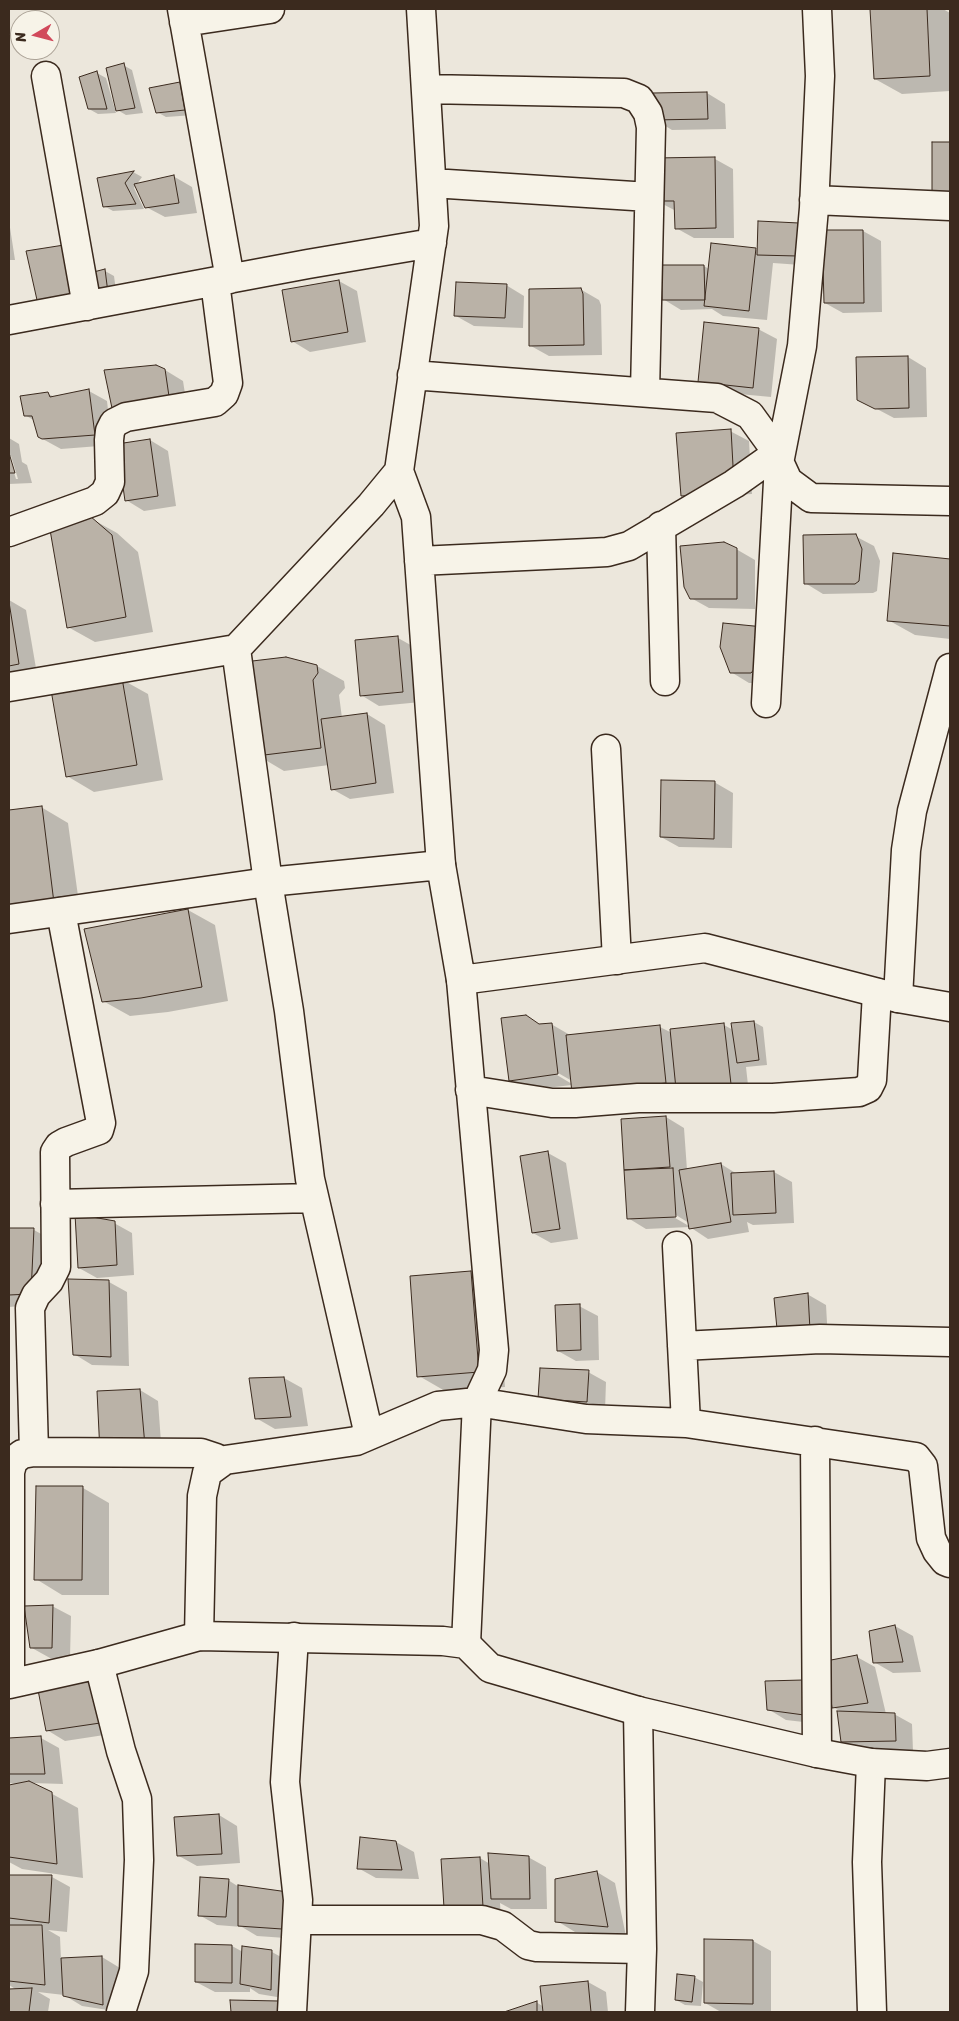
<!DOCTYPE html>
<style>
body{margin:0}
#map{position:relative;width:959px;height:2021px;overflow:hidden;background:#ece7dc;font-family:Sriracha,sans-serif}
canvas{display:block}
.frame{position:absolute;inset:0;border:10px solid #3b2a1e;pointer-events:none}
.north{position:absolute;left:10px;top:10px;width:50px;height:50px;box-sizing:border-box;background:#f7f3e8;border:1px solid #aca397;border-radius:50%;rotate:262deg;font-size:14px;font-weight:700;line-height:20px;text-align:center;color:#3b2a1e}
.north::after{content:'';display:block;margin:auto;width:18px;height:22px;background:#d1495b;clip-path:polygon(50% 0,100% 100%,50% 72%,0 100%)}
</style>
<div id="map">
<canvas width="959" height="2021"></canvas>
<div class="frame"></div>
<div class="north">N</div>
</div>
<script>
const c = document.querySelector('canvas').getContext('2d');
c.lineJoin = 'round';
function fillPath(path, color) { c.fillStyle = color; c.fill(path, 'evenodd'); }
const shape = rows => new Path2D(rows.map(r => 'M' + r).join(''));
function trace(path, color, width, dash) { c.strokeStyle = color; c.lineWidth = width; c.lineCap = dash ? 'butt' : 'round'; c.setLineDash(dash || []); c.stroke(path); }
const shadow = shape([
 [871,9,943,9,950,13,950,91,902,94,875,79],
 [123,65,132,70,143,113,126,115,114,108,116,108],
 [97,73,106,78,116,113,98,114,89,109],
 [179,83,188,88,194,115,166,117,157,112],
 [707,93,725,104,726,129,672,130,654,119],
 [715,159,733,169,734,238,694,238,676,228,676,211,657,201],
 [133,172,142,177,134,188,144,209,113,211,104,206,99,179],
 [173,176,192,187,197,213,165,217,146,207],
 [9,221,15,260,9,260],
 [760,222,815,266,773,263,767,320,723,316,712,309,681,310,663,299,704,266,709,269,755,249,758,251],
 [863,231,881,241,882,312,843,313,825,303],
 [105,271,114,276,117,298,56,310,38,300,86,275],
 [339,281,357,291,366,342,310,352,292,341],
 [506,285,524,296,523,328,474,326,456,316],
 [580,289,599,300,601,305,602,355,549,356,531,346],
 [758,329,777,339,771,397,718,392,700,382],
 [908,357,926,368,927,417,894,418,858,399],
 [165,370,183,381,189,419,114,413],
 [89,391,107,401,112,445,61,449,39,437,35,421,25,415,48,394,55,397],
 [730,431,749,441,752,494,734,495,701,506,682,495],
 [9,438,19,444,22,462,27,465,32,483,9,484,9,456,16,479,18,479,11,456,9,456],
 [150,440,168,451,176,506,144,511,126,500],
 [90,518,117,533,138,552,153,632,95,642,68,627],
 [855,536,874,546,880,561,877,591,873,593,823,594,805,583],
 [736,549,755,560,755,609,709,608,691,598],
 [894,555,950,560,950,639,915,635,888,620],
 [9,600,26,610,37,674,9,679],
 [724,624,770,683,749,683,731,672],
 [398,638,416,648,421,702,379,706,361,695],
 [317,666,344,681,345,688,339,695,342,718,367,714,385,725,394,793,350,799,332,789,329,765,284,771,257,755],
 [121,679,148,694,163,780,94,792,67,776],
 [714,782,733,793,732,848,679,847,661,837],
 [41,807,68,823,81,918,9,912,9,811],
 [188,910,215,925,228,1001,168,1012,130,1016,103,1001,86,930],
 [754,1022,763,1027,767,1065,746,1067,749,1094,572,1085,528,1090,510,1080,541,1025,551,1024,570,1035,660,1027,672,1033,724,1025,733,1030],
 [553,1070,572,1081,572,1084,552,1072],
 [666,1117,684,1128,687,1170,721,1164,737,1174,774,1172,792,1182,794,1223,753,1225,747,1222,749,1232,708,1239,690,1227,646,1229,628,1218,622,1121],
 [671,1212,689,1223,689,1226,670,1215],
 [548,1153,566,1163,578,1239,551,1243,533,1233],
 [114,1223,132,1233,134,1275,97,1278,79,1268],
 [9,1229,34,1230,52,1240,49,1304,9,1307],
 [471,1273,498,1288,505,1387,445,1391,419,1376],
 [69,1280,109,1282,127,1292,129,1366,92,1365,74,1354],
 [807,1294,826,1305,828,1340,797,1348],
 [579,1306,598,1316,599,1360,576,1361,558,1351],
 [588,1372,606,1382,605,1411,539,1398],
 [284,1378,302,1388,308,1426,275,1429,256,1418],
 [140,1390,158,1401,162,1456,119,1462],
 [83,1488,109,1503,109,1595,62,1595,36,1579],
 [52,1606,71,1616,70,1658,50,1658,32,1648],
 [895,1626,913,1636,921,1672,893,1673,874,1662],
 [857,1657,875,1667,886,1714,894,1714,912,1724,913,1751,860,1752,842,1741,843,1713,833,1707],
 [766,1682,821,1724,786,1720,768,1709],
 [39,1691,124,1732,65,1741,47,1730],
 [41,1738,59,1748,63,1784,32,1783,78,1808,83,1878,22,1869,9,1862,9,1786,16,1784,9,1783,9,1739],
 [219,1815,237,1826,240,1863,197,1866,179,1856],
 [396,1842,414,1852,419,1879,376,1878,358,1868],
 [528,1857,546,1867,547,1909,511,1909,500,1903,501,1917,463,1917,480,1858,490,1864],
 [597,1872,615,1883,626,1936,575,1932,557,1921],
 [9,1876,52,1877,70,1887,67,1932,48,1930,60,1937,61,1960,102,1957,120,1968,121,2012,82,2006,64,1995,38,1992,50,1999,48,2012,9,2012,9,1990,17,1990,9,1985],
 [228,1880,239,1887,288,1893,300,1939,257,1936,242,1927,217,1925,199,1915],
 [706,1940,753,1941,771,1951,771,2012,721,2012,705,2003],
 [232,1946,243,1952,243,1947,272,1952,290,1962,289,1999,259,1994,250,1988,250,1992,215,1992,196,1982],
 [694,1977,703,1982,701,2006,685,2005,676,2000],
 [588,1982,606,1992,608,2012,508,2012,536,2002,544,2007]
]);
const building = shape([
 [870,9,927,9,930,76,874,79,870,9],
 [124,63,135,108,116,111,106,68,124,63],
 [97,71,107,109,88,109,79,77,97,71],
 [180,82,185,110,156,113,149,88,180,82],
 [707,92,708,119,653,120,653,93,707,92],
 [932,142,950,142,950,197,932,197,932,142],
 [715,157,716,228,675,229,674,201,656,201,655,158,715,157],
 [134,171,125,183,136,204,103,207,97,178,134,171],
 [174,175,179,203,145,208,134,184,174,175],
 [758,221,799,223,797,256,757,255,758,221],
 [822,230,863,230,864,303,824,303,822,230],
 [711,243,756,248,749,311,704,306,711,243],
 [64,245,76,295,37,300,26,251,64,245],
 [661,265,704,265,705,300,662,300,661,265],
 [105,269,108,293,90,296,86,274,105,269],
 [339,280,348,332,291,342,282,290,339,280],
 [456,282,507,284,505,318,454,316,456,282],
 [581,288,583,294,584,345,529,346,529,289,581,288],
 [704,322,759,328,753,388,698,382,704,322],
 [908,356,909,408,875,409,857,400,856,357,908,356],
 [156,365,165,369,171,410,113,413,104,370,156,365],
 [89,389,95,435,42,439,38,437,32,416,24,416,20,396,48,392,50,397,89,389],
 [731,429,734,484,701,495,681,496,676,433,731,429],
 [150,439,158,496,125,501,117,444,150,439],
 [9,453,15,473,9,473,9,453],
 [90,516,112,535,126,617,67,628,49,524,90,516],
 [856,534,862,549,859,581,855,584,804,584,803,535,856,534],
 [724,542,737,548,737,599,690,599,684,587,680,546,724,542],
 [893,553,950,559,950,626,887,621,893,553],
 [9,602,19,664,9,666,9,602],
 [723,623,764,627,760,662,751,673,730,673,720,647,723,623],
 [398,636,403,692,360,696,355,640,398,636],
 [286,657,317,665,318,673,313,680,321,748,256,756,244,662,286,657],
 [122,678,137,765,66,777,51,690,122,678],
 [367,713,376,783,331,790,321,719,367,713],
 [661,780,715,781,714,839,660,837,661,780],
 [42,806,54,903,9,909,9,810,42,806],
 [188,909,202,987,141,998,102,1002,84,929,188,909],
 [526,1015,539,1024,552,1023,558,1074,509,1081,501,1018,526,1015],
 [754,1021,759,1060,737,1063,731,1023,754,1021],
 [724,1023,731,1084,676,1089,670,1029,724,1023],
 [660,1025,666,1083,572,1093,566,1035,660,1025],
 [666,1116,670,1167,624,1170,621,1119,666,1116],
 [548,1151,560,1229,532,1233,520,1156,548,1151],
 [721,1163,731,1222,689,1229,679,1170,721,1163],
 [673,1168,676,1217,627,1219,624,1170,673,1168],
 [774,1171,776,1213,733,1215,731,1173,774,1171],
 [75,1214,115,1221,117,1265,78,1268,75,1214],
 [9,1228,34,1228,31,1294,9,1295,9,1228],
 [471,1271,479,1372,417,1377,410,1276,471,1271],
 [68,1279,109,1280,111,1357,73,1355,68,1279],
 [808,1293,810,1330,778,1339,774,1298,808,1293],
 [580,1304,581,1350,557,1351,555,1305,580,1304],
 [540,1368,589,1370,587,1402,538,1399,540,1368],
 [284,1377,291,1417,255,1419,249,1378,284,1377],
 [140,1389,145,1446,100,1453,97,1391,140,1389],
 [36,1486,83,1486,82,1580,34,1580,36,1486],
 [53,1605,52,1648,30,1648,24,1606,53,1605],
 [895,1625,903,1662,873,1663,869,1631,895,1625],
 [857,1655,868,1703,832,1708,826,1661,857,1655],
 [803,1680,804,1715,767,1710,765,1681,803,1680],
 [92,1681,107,1722,46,1731,38,1690,92,1681],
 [837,1711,895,1713,896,1741,841,1742,837,1711],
 [41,1736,45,1774,9,1774,9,1738,41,1736],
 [29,1781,52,1792,57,1864,9,1857,9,1785,29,1781],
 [219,1814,222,1854,177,1856,174,1817,219,1814],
 [360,1837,396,1841,402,1870,357,1869,360,1837],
 [488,1853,529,1856,530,1899,491,1899,488,1853],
 [480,1857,483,1907,444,1908,441,1859,480,1857],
 [597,1871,608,1927,555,1922,555,1879,597,1871],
 [9,1875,52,1875,49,1923,9,1918,9,1875],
 [200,1877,229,1879,226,1917,198,1916,200,1877],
 [238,1885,288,1892,282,1929,238,1926,238,1885],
 [9,1925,42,1925,45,1985,9,1981,9,1925],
 [704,1939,753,1940,753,2004,704,2003,704,1939],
 [195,1944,232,1945,232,1983,195,1982,195,1944],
 [242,1946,272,1950,271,1990,240,1984,242,1946],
 [102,1956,103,2005,63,1996,61,1958,102,1956],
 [677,1974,695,1976,692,2002,675,2000,677,1974],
 [588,1981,591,2012,543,2012,540,1986,588,1981],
 [32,1988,29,2012,9,2012,9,1989,32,1988],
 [230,2000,279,2001,278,2012,231,2012,230,2000],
 [537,2001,537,2012,504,2012,537,2001]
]);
const street = shape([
 [182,9,230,279],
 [184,22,270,9],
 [46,76,87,306],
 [426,89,624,93,639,99,648,113,651,127,645,392],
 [432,183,649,197],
 [814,200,950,206],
 [9,320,308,264,432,243],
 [412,375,717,398,750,415,771,444,788,481,811,498,950,501],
 [399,471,416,517,441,865],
 [661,526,665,681],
 [9,532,95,501,105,493,110,482,109,440,110,431,114,423,126,417,215,402,224,394,228,383,215,282],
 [419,561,588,553,607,552,629,546,734,484,775,455],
 [236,649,268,882,289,1011,310,1179,369,1435],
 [9,687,236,649,371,505,399,471,434,226,421,9],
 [766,703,779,463,802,346,814,208,820,76,817,9],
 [606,749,617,960],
 [898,998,906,850,912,811,950,668],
 [470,1090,552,1103,575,1103,638,1098,773,1098,859,1092,868,1088,872,1080,877,993],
 [55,1204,314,1198],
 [677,1246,686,1423],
 [682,1346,820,1339,950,1342],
 [815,1441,817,1753],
 [34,1452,30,1308,36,1295,49,1281,56,1267,55,1152,59,1146,66,1142,99,1130,101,1123,61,912],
 [199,1636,202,1496,207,1473,225,1460,356,1441,438,1406,477,1402,492,1370,494,1350,461,980],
 [466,1644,477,1402,586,1419,686,1423,916,1457,923,1466,931,1538,937,1551,945,1561,950,1563],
 [99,1664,121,1751,137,1799,139,1860,134,1971,121,2012],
 [10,1683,10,1472,13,1461,22,1454,34,1452,201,1453,216,1458,207,1473],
 [638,1711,642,1949,640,2012],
 [871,1763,867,1862,872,2012],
 [297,1920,482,1920,503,1926,528,1945,537,1947,642,1949],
 [292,2012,298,1900,285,1782,294,1637]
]);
const secondary = shape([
 [9,919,268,882,441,865,461,980,705,948,898,998,950,1007],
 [9,1684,99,1664,199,1636,443,1641,466,1644,490,1668,638,1711,817,1753,871,1763,927,1766,950,1763]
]);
fillPath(shadow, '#0003');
fillPath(building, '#bab2a7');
trace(building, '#3b2a1e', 1);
trace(street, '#3b2a1e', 31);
trace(secondary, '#3b2a1e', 31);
trace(street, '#f7f3e8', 28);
trace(secondary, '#f7f3e8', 28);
</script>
